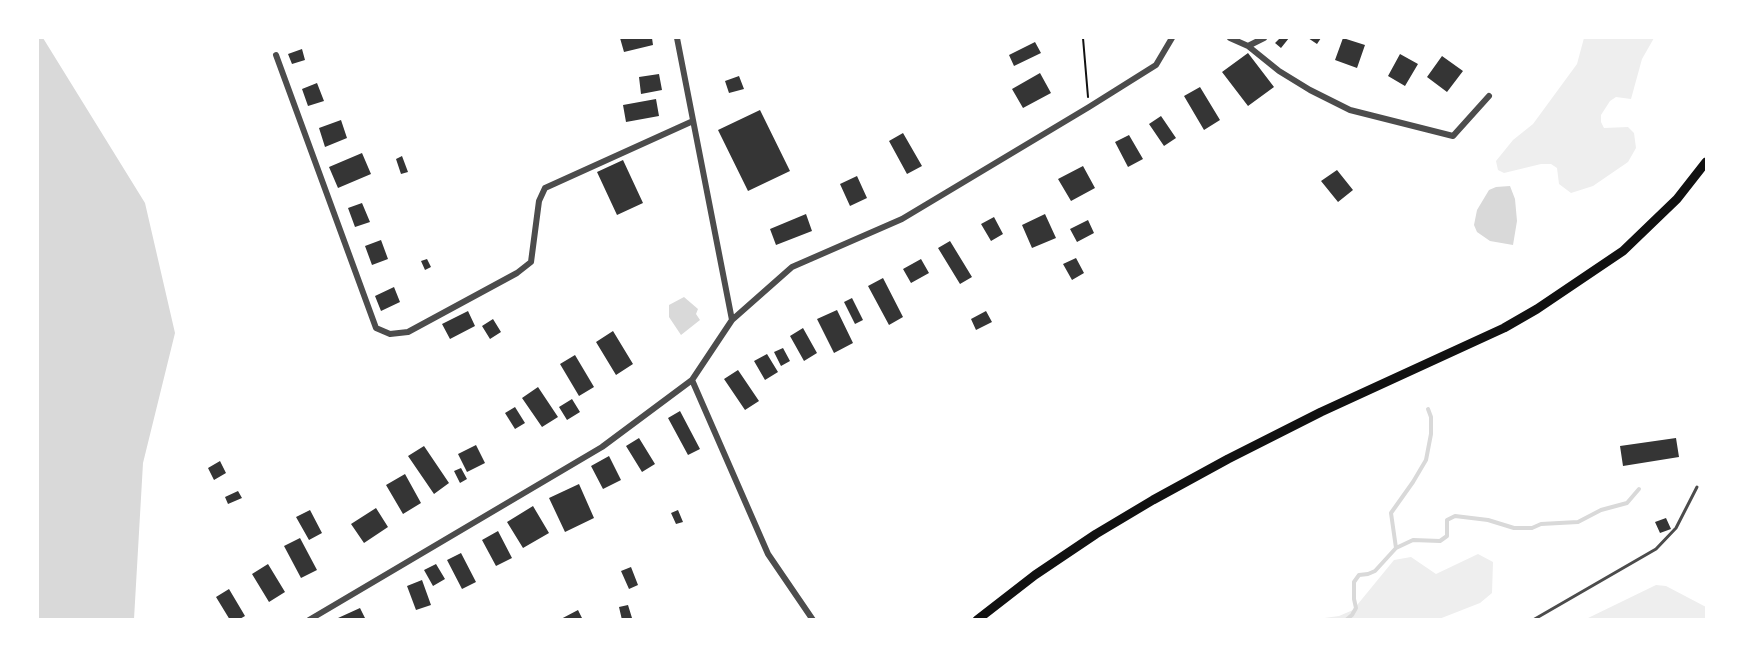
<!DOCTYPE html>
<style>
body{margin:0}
#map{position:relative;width:1744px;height:657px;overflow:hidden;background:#fff;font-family:"Nunito Sans",sans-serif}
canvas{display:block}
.frame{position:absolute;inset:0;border:39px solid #fff;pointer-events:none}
</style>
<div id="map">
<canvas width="1744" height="657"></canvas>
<div class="frame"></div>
</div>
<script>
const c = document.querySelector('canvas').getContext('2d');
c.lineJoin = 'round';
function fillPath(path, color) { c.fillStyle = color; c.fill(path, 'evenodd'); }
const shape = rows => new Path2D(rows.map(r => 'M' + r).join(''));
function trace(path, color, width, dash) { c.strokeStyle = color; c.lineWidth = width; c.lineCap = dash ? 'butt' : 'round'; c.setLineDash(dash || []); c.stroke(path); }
const green = shape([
 [1584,38,1654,38,1642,59,1631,99,1616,97,1610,101,1601,115,1601,122,1604,128,1628,127,1634,133,1636,148,1628,162,1593,186,1571,193,1559,184,1557,168,1551,164,1541,164,1504,173,1498,170,1496,161,1513,140,1533,124,1577,64],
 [1478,554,1493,562,1492,593,1480,603,1439,619,1317,619,1339,616,1353,610,1394,560,1411,557,1436,574],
 [1656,585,1666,586,1706,607,1706,619,1586,619]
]);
const water = shape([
 [38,38,43,38,145,203,175,333,143,463,134,619,38,619],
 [1510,186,1515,199,1517,221,1513,245,1490,241,1477,232,1474,225,1477,210,1489,190,1496,187],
 [684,297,698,309,696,314,700,320,681,335,669,317,669,305]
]);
const stream = shape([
 [1396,548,1413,540,1440,541,1447,536,1447,520,1455,516,1488,520,1514,528,1532,528,1541,524,1578,522,1601,510,1627,503,1639,489],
 [1346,620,1352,615,1356,608,1354,599,1354,582,1359,575,1368,574,1375,571,1396,548,1391,513,1413,482,1426,460,1431,434,1431,417,1428,409]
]);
const building = shape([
 [620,38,652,38,653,45,624,52],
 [1280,38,1289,38,1281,48,1275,43],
 [1308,38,1321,38,1317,44],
 [1343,38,1365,45,1357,68,1335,60],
 [1035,42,1041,53,1014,66,1009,55],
 [302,49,305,60,292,64,288,54],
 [1248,53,1274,87,1248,106,1222,72],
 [1400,54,1418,64,1405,86,1388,76],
 [1442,56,1463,71,1447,92,1427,77],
 [1040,73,1051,93,1023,108,1012,89],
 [659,74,662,90,641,94,639,77],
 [739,76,744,89,729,93,725,81],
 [317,83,324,101,308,106,302,89],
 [1200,87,1220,120,1204,130,1184,96],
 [656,99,659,116,626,122,623,105],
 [760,110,790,171,748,191,718,130],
 [1161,116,1176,138,1164,146,1149,124],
 [341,120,347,138,325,147,319,128],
 [903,133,922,166,907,174,889,141],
 [1129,135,1143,159,1128,167,1115,142],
 [362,153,371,174,338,188,329,167],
 [402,156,408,172,401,174,396,159],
 [623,160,643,203,617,215,597,172],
 [1083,166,1095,188,1071,201,1058,179],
 [1337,170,1353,190,1338,202,1321,181],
 [857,176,867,198,850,206,840,184],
 [362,203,370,222,355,227,348,208],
 [806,214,812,231,776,245,770,229],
 [1045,214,1056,238,1032,248,1022,225],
 [994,217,1003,234,991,241,981,224],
 [1088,220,1094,233,1077,242,1070,229],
 [381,240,388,259,372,265,365,246],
 [950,241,972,277,960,284,938,248],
 [1076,258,1084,273,1072,280,1063,264],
 [427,259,431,267,425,270,421,261],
 [921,259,929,273,911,283,903,269],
 [883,278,903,317,889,325,868,286],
 [394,287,400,302,381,311,375,296],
 [852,298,863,320,855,324,844,302],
 [837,310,853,343,834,353,817,319],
 [468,311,475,326,450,339,442,324],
 [986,311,992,322,976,330,971,319],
 [493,319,501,332,490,339,482,326],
 [803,328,817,353,804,361,790,336],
 [613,331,633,364,616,375,596,342],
 [783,348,790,361,781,366,774,352],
 [767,354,778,372,765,380,754,361],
 [575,355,594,387,579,396,560,364],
 [738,370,759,401,745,410,724,379],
 [538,387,558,417,542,427,522,398],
 [572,399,580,412,567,420,559,407],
 [515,407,525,423,515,429,505,413],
 [680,411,700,449,688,455,668,418],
 [639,438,655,464,642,472,626,446],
 [1676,438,1679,457,1623,466,1620,446],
 [476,445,485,463,467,472,458,454],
 [424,446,449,483,434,494,408,456],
 [609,456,621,480,603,489,591,466],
 [220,461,226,473,214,480,208,468],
 [461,468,467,479,460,483,454,471],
 [405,474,421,503,403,514,386,485],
 [579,484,594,518,565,532,549,498],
 [238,491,242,498,228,504,225,497],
 [533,506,549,533,523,548,507,522],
 [376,508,388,527,364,543,351,524],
 [310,510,322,533,309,540,296,517],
 [678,510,683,522,676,524,671,513],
 [1666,518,1671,529,1660,533,1655,522],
 [498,531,512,558,496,566,482,540],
 [300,538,317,570,301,578,284,546],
 [461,553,476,582,462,589,447,560],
 [268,564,285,592,269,602,252,574],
 [436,564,445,579,433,586,424,570],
 [631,567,638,585,629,589,621,571],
 [422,580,431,605,416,610,407,586],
 [229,589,245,616,238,620,230,620,216,597],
 [628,605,632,618,622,620,619,607],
 [360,608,366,620,339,620,338,618],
 [578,610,583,620,559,620]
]);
const path = shape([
 [1083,38,1088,97]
]);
const service = shape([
 [1533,620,1656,549,1676,528,1697,487]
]);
const minor = shape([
 [677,38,732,320],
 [1230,38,1248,46,1279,71,1310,90,1350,110,1453,136,1489,96],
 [1248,46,1264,38],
 [276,55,376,328,390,334,408,332,517,273,531,262,539,201,545,188,693,121],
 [692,380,768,554,813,620],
 [309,620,602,447,692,380,732,320,792,267,902,219,1089,107,1156,65,1172,38]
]);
const primary = shape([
 [977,620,1035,575,1096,534,1153,500,1228,459,1321,412,1504,328,1537,309,1623,251,1677,199,1706,162]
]);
fillPath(green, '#eee');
fillPath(water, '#d9d9d9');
trace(stream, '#d9d9d9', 4);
fillPath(building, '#353535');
trace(path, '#111', 2);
trace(service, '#4c4c4c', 3);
trace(minor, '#4c4c4c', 6);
trace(primary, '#111', 9);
</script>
